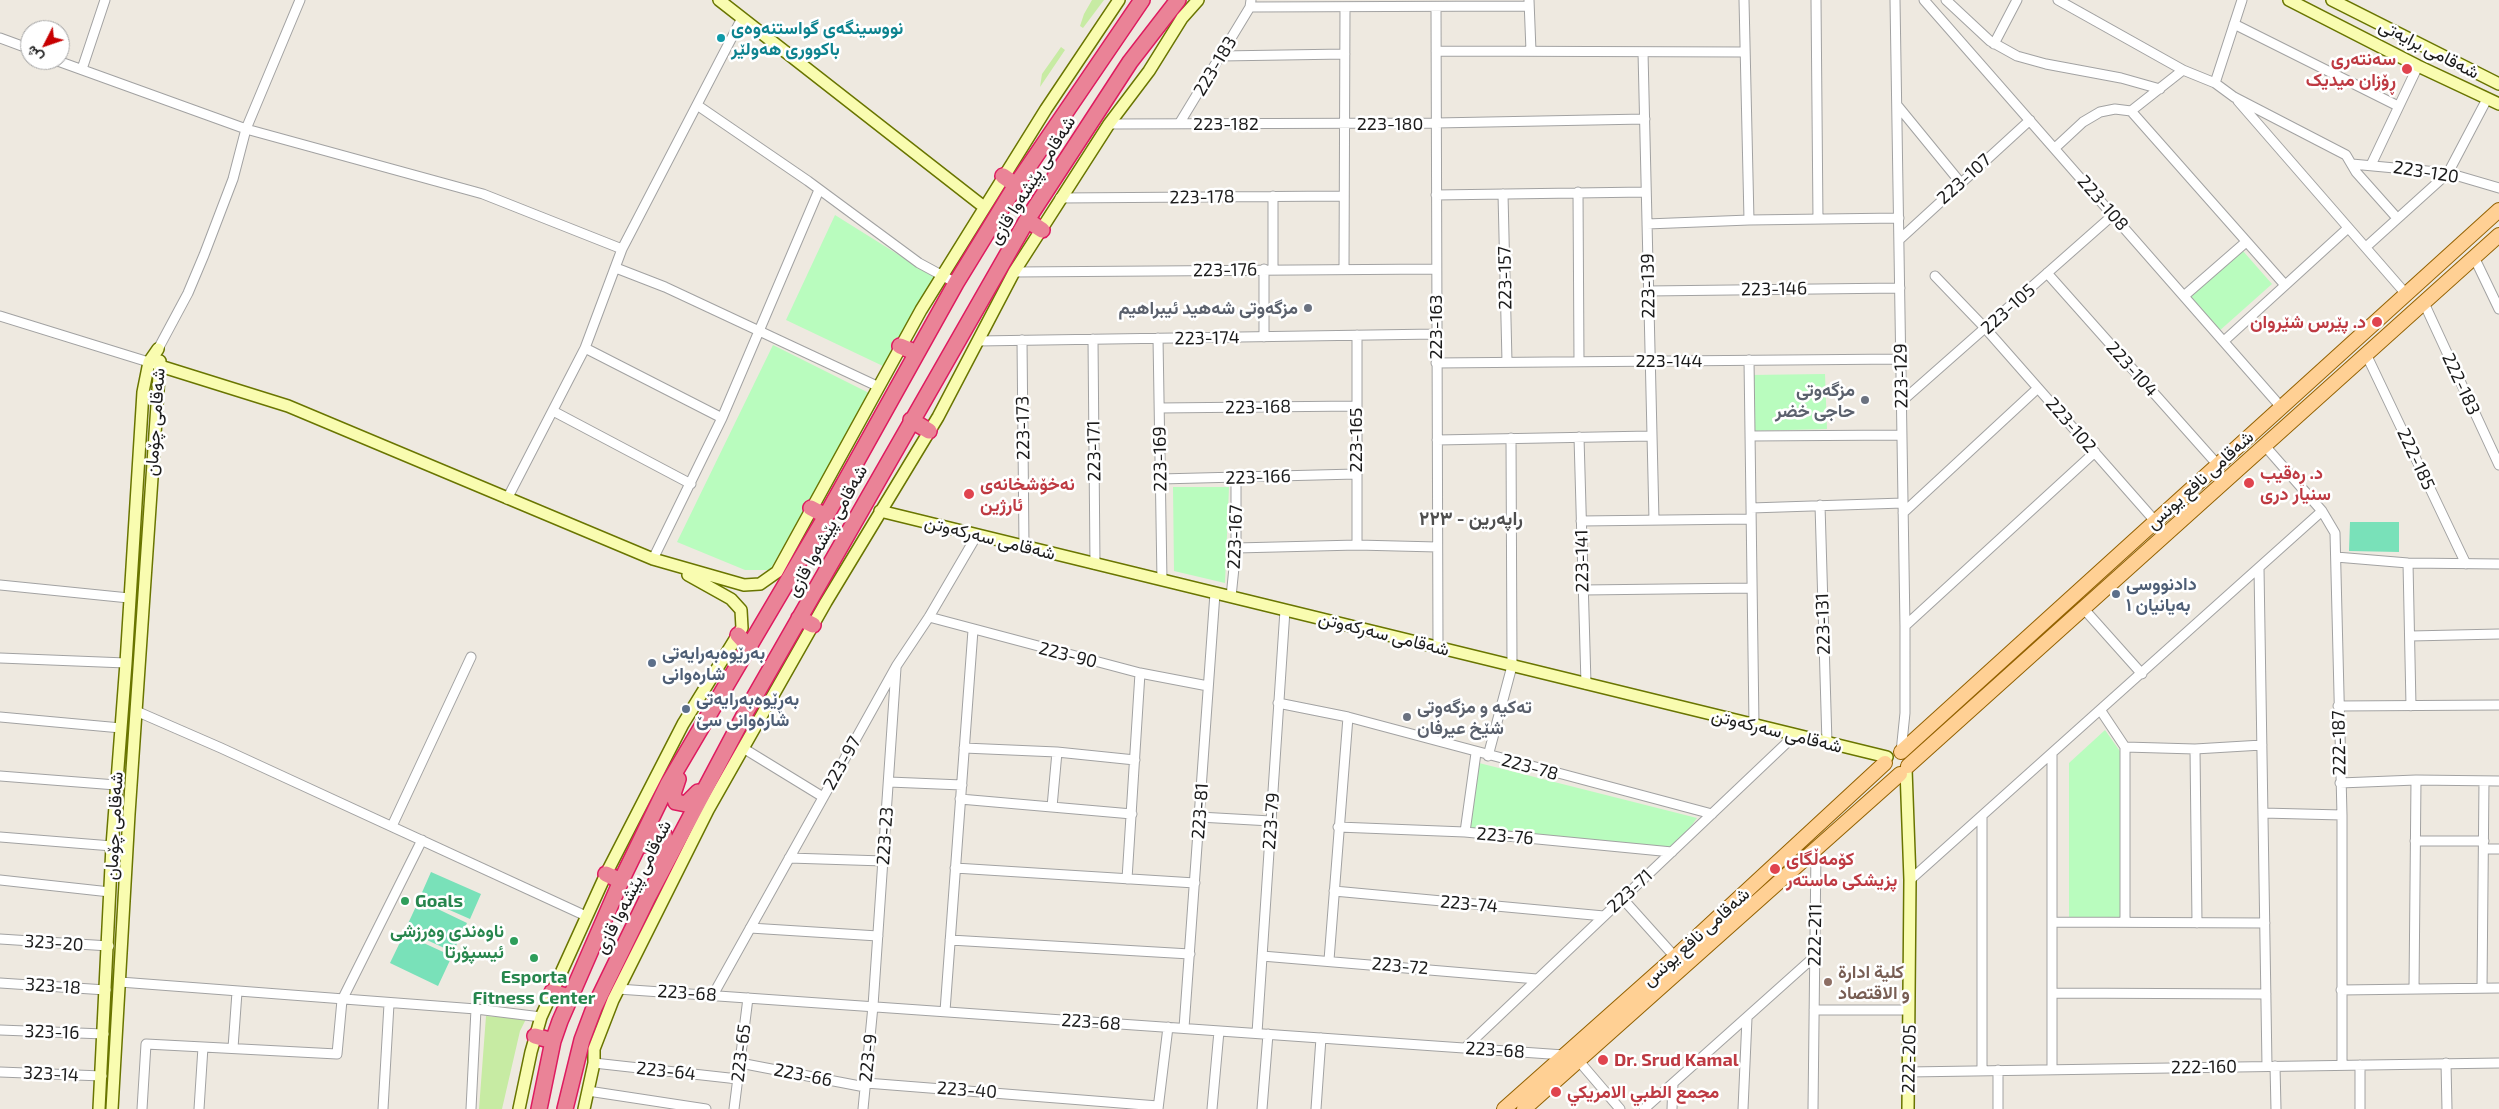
<!DOCTYPE html>
<meta charset="utf-8">
<style>
body{margin:0}
#map{position:relative;width:2499px;height:1109px;overflow:hidden;background:#eee9e0;font-family:"Exo 2",Vazirmatn,sans-serif}
canvas{display:block}
.north{position:absolute;left:20px;top:20px;width:50px;height:50px;box-sizing:border-box;background:#fff;border:1px solid #a4a4a4;border-radius:50%;rotate:229deg;font-size:14px;font-weight:700;line-height:20px;text-align:center;color:#1b1b1b}
.north::after{content:'';display:block;margin:auto;width:18px;height:22px;background:#c70001;clip-path:polygon(50% 0,100% 100%,50% 72%,0 100%)}
</style>
<div id="map">
<canvas width="2499" height="1109"></canvas>
<div class="north">ش</div>
</div>
<script>
const c = document.querySelector('canvas').getContext('2d');
c.lineJoin = 'round';
function fillPath(path, color) { c.fillStyle = color; c.fill(path, 'evenodd'); }
const shape = rows => new Path2D(rows.map(r => 'M' + r).join(''));
function trace(path, color, width, dash) { c.strokeStyle = color; c.lineWidth = width; c.lineCap = dash ? 'butt' : 'round'; c.setLineDash(dash || []); c.stroke(path); }
function write(font, color, halo, rows, align = 'center') {
  c.font = font + ' "Exo 2",Vazirmatn,sans-serif'; c.lineWidth = 5; c.setLineDash([]); c.textBaseline = 'middle'; c.strokeStyle = halo; c.fillStyle = color; for (const [text, x, y, turn = 0] of rows) {
    c.save(); c.translate(x, y); c.rotate((+turn || 0) * Math.PI / 180); c.textAlign = isNaN(turn) ? turn : align; if (halo) c.strokeText(text, 0, 0); c.fillText(text, 0, 0); c.restore();
  }
}
const grass = shape([
 [1092,0,1104,0,1083,28,1080,26,1084,14],
 [1061,47,1065,50,1040,87,1042,74],
 [486,1016,526,1019,520,1031,502,1109,479,1109]
]);
const park = shape([
 [835,215,934,277,885,367,786,320],
 [2243,251,2272,284,2218,332,2189,298],
 [773,345,869,393,770,570,745,570,677,542],
 [1825,374,1827,429,1750,431,1749,375],
 [1173,487,1229,487,1225,583,1174,571],
 [2105,730,2122,754,2123,918,2069,918,2069,763],
 [1479,763,1697,818,1674,850,1470,831]
]);
const pitch = shape([
 [2350,522,2399,522,2399,552,2349,551],
 [431,872,481,894,470,919,420,897],
 [419,900,467,923,453,952,405,930],
 [404,934,452,956,438,986,390,963]
]);
const street = shape([
 [1529,0,1531,51],
 [1744,0,1749,220],
 [1816,0,1818,219],
 [1895,0,1905,626,1905,713,1901,752],
 [1924,0,2281,407],
 [1946,0,1990,41,2017,56,2046,64,2121,78,2160,89],
 [2058,0,2183,70,2215,83,2234,97,2346,155,2356,172,2397,218],
 [1250,7,1528,6],
 [1436,7,1438,648],
 [2234,24,2398,106],
 [0,38,30,49],
 [1994,44,2017,0],
 [1436,51,1745,52],
 [1643,52,1654,520],
 [1221,56,1345,54],
 [55,60,246,129,483,194,622,249],
 [82,69,105,0],
 [2215,83,2242,0],
 [2238,101,2406,294],
 [697,105,808,181,919,263,956,283],
 [1897,105,1960,182],
 [2131,111,2285,285],
 [1109,124,1436,123,1645,119],
 [1179,124,1250,7,1251,0],
 [2055,148,2083,122,2100,112,2115,109,2131,111,2183,70],
 [2352,164,2448,173,2499,188],
 [2371,165,2418,66],
 [1578,192,1579,361],
 [1503,194,1507,362],
 [1436,195,1646,192],
 [1273,196,1273,269],
 [1060,198,1344,196],
 [1647,224,1749,220,1899,218],
 [1899,240,2030,120],
 [2366,247,2448,173,2487,99],
 [2474,257,2499,309],
 [616,268,665,287,877,386],
 [1264,269,1264,337],
 [1344,269,1345,7],
 [1014,272,1436,269],
 [2047,273,2217,464],
 [1935,276,1986,329,2155,521],
 [1648,291,1900,288],
 [2184,296,2246,242],
 [2424,303,2499,465],
 [0,316,155,364],
 [1357,335,1357,545],
 [1158,338,1162,580],
 [1093,339,1095,564],
 [1022,340,1024,546],
 [978,341,1436,334],
 [2224,341,2348,228],
 [585,348,722,418],
 [158,349,188,293,204,255,233,179,246,129,300,0],
 [2366,354,2466,564],
 [1749,360,1754,725],
 [1436,363,1901,359],
 [1901,402,2113,215],
 [1160,408,1356,406],
 [553,411,691,484],
 [1750,436,1902,435],
 [1579,437,1586,684],
 [1437,440,1651,436],
 [2265,446,2322,511,2335,533,2342,815,2342,1065],
 [1160,479,1356,474],
 [507,499,585,348,622,249,742,18],
 [1820,505,1827,743],
 [1751,508,1903,503],
 [1903,513,2038,388],
 [1581,521,1751,519],
 [1236,548,1357,545,1437,547],
 [2336,557,2408,563,2499,564],
 [653,559,722,418,819,190],
 [2408,563,2411,706],
 [2259,568,2267,1066],
 [0,585,129,598],
 [1583,590,1752,588],
 [1231,597,1236,548,1236,477],
 [2083,608,2142,674],
 [929,617,1140,673,1208,686],
 [1905,626,2095,452],
 [2411,636,2499,634],
 [0,658,126,663],
 [1278,703,1348,717,1712,814],
 [2338,706,2499,705],
 [136,711,221,748,586,916],
 [2101,711,2125,747,2125,922],
 [0,717,121,728],
 [2125,747,2195,749,2262,745],
 [743,748,823,797],
 [964,748,1057,752,1135,760],
 [2195,749,2197,923],
 [1488,756,1512,666,1511,438],
 [0,776,116,785],
 [889,782,962,785],
 [2340,783,2416,780,2499,781],
 [960,799,1132,814],
 [1052,807,1057,752],
 [2263,813,2342,815],
 [1982,816,1982,1071],
 [1199,817,1271,821],
 [392,826,471,657],
 [1338,827,1465,832,1672,852],
 [1465,832,1476,753],
 [0,837,112,846],
 [2415,841,2484,841],
 [2484,849,2499,849],
 [789,858,884,861],
 [955,868,1195,883],
 [1127,879,1140,673],
 [0,880,110,892],
 [1910,880,2322,511],
 [1334,891,1604,916],
 [1622,898,1675,957],
 [2053,922,2265,923],
 [750,928,878,936],
 [0,939,109,946],
 [950,940,1190,954],
 [1262,956,1537,979],
 [1329,960,1348,717],
 [120,982,476,1009,541,1017],
 [0,983,106,990],
 [2482,988,2484,781],
 [618,989,1564,1055],
 [2414,989,2416,780],
 [2341,990,2499,988],
 [2053,993,2266,994],
 [713,995,897,665,929,617,977,535],
 [1814,1010,1909,1010],
 [945,1011,973,630],
 [1184,1028,1215,593],
 [0,1030,104,1034],
 [1257,1033,1285,610],
 [233,1048,237,992],
 [1465,1048,1795,735],
 [1578,1060,1620,1109],
 [594,1063,738,1079],
 [740,1063,865,1087],
 [2446,1063,2447,1109],
 [2360,1065,2360,1109],
 [2275,1066,2276,1109],
 [2052,1069,2052,755],
 [0,1072,102,1076],
 [1908,1072,2499,1063],
 [866,1083,1158,1106],
 [588,1091,706,1109],
 [142,1109,146,1044,337,1054,342,1000,422,840],
 [199,1109,203,1047],
 [383,1109,389,1004],
 [471,1109,476,1009],
 [734,1109,748,998],
 [863,1109,873,1006,896,668],
 [1158,1109,1168,1027],
 [1212,1109,1219,1031],
 [1262,1109,1268,1034],
 [1316,1109,1321,1038],
 [1644,1109,1814,957],
 [1672,1109,1673,1084],
 [1743,1109,1747,1018],
 [1813,1109,1816,850],
 [1998,1109,1998,1070]
]);
const secondary = shape([
 [719,0,984,207],
 [2289,0,2418,66,2499,104],
 [2332,0,2499,84],
 [160,366,288,406,653,559,744,585,760,584,777,572,921,310,1046,109,1119,0],
 [880,511,1887,757],
 [1906,769,1910,880,1908,1109],
 [99,1109,112,846,126,663,143,392,149,362,158,349],
 [112,1109,129,814,160,361],
 [519,1109,531,1052,541,1017,606,874,683,724,742,628,741,610,731,599,688,575],
 [584,1109,594,1063,594,1049,613,1000,708,810,826,602,938,417,1014,272,1109,124,1149,71,1182,18,1198,0]
]);
const primary = shape([
 [1901,752,2499,210],
 [1908,766,2499,235],
 [1504,1109,1675,957,1885,763],
 [1524,1109,1900,774]
]);
const highway = shape([
 [1003,176,1016,185],
 [1027,220,1042,230],
 [900,346,917,353],
 [911,420,929,431],
 [811,508,826,516],
 [799,618,813,625],
 [738,635,750,648],
 [678,779,673,794,676,802,686,804,698,792],
 [643,845,652,833,664,835,666,842,660,860],
 [606,874,621,881],
 [552,992,569,997],
 [535,1036,553,1041],
 [539,1109,553,1041,560,1021,621,881,668,784,826,516,956,283,1016,185,1142,0],
 [565,1109,582,1040,594,1008,648,897,747,710,1027,220,1130,62,1178,0]
]);
const markers = [
 [721,38,5,"#0f9aa8"],
 [2407,69,6,"#e0444e"],
 [1308,308,5,"#6b7280"],
 [2377,322,6,"#e0444e"],
 [1865,400,5,"#6b7280"],
 [2249,483,6,"#e0444e"],
 [969,494,6,"#e0444e"],
 [2116,594,5,"#5c6f8a"],
 [652,663,5,"#5c6f8a"],
 [686,709,5,"#5c6f8a"],
 [1407,717,5,"#6b7280"],
 [1775,869,6,"#e0444e"],
 [405,901,5,"#2e9e5b"],
 [514,941,5,"#2e9e5b"],
 [534,958,5,"#2e9e5b"],
 [1828,982,5,"#8d6e63"],
 [1603,1060,6,"#e0444e"],
 [1556,1092,6,"#e0444e"]
];
const cultureNames = [
 ["نووسینگەی گواستنەوەی",731,28],
 ["باکووری هەولێر",731,49]
];
const streetNames = [
 ["شەقامی برایەتی",2429,49,27],
 ["223-183",1215,66,-59],
 ["223-182",1226,124],
 ["223-180",1390,124],
 ["223-120",2426,172,9],
 ["223-107",1964,179,-42],
 ["شەقامی پێشەوا قازی",1032,180,-58],
 ["223-178",1202,197,-1],
 ["223-108",2103,203,49],
 ["223-176",1225,270,-1],
 ["223-157",1505,278,-91],
 ["223-139",1648,286,-91],
 ["223-146",1774,289,-1],
 ["223-105",2008,309,-42],
 ["223-163",1436,327,-90],
 ["223-174",1207,338,-1],
 ["223-144",1669,361],
 ["223-104",2132,369,48],
 ["223-129",1901,376,-91],
 ["222-183",2461,384,65],
 ["223-168",1258,407,-1],
 ["شەقامی چۆمان",155,422,-86],
 ["223-102",2071,425,49],
 ["223-173",1023,428,-91],
 ["223-165",1356,440,-90],
 ["223-171",1094,451,-91],
 ["223-169",1160,459,-91],
 ["222-185",2416,459,65],
 ["223-166",1258,477,-2],
 ["شەقامی نافع یونس",2200,480,-42],
 ["شەقامی پێشەوا قازی",827,531,-61],
 ["223-167",1235,537,-88],
 ["شەقامی سەرکەوتن",990,538,14],
 ["223-141",1582,561,-91],
 ["223-131",1823,624,-92],
 ["شەقامی سەرکەوتن",1384,634,14],
 ["223-90",1068,655,14],
 ["شەقامی سەرکەوتن",1777,731,14],
 ["222-187",2339,743,-91],
 ["223-97",842,763,-61],
 ["223-78",1530,767,15],
 ["223-81",1200,811,-86],
 ["223-79",1271,821,-86],
 ["شەقامی چۆمان",114,826,-87],
 ["223-23",885,836,-86],
 ["223-76",1505,836,5],
 ["شەقامی پێشەوا قازی",633,887,-63],
 ["223-71",1630,891,-43],
 ["223-74",1469,904,5],
 ["222-211",1815,935,-89],
 ["شەقامی نافع یونس",1696,937,-42],
 ["323-20",54,943,4],
 ["223-72",1400,966,5],
 ["323-18",53,986,4],
 ["223-68",687,993,4],
 ["223-68",1091,1022,4],
 ["323-16",52,1032,2],
 ["223-68",1495,1050,4],
 ["223-65",741,1053,-83],
 ["223-9",868,1058,-84],
 ["222-205",1909,1059,-89],
 ["222-160",2204,1067,-1],
 ["223-64",666,1071,6],
 ["323-14",51,1074,3],
 ["223-66",803,1075,11],
 ["223-40",967,1090,4]
];
const healthNames = [
 ["سەنتەری",2396,59,"right"],
 ["ڕۆزان میدیک",2396,80,"right"],
 ["د. پێرس شێروان",2366,322,"right"],
 ["د. ڕەقیب",2260,473],
 ["سنیار دری",2260,494],
 ["نەخۆشخانەی",980,484],
 ["ئارژین",980,505],
 ["کۆمەڵگای",1786,859],
 ["پزیشکی ماستەر",1786,880],
 ["Dr. Srud Kamal",1614,1060],
 ["مجمع الطبي الامريكي",1567,1092]
];
const worshipNames = [
 ["مزگەوتی شەهید ئیبراهیم",1298,308],
 ["مزگه‌وتی",1855,390],
 ["حاجی خضر",1855,411],
 ["تەکیە و مزگەوتی",1417,707,"left"],
 ["شێخ عیرفان",1417,728,"left"]
];
const serviceNames = [
 ["دادنووسی",2126,584],
 ["بەیانیان ١",2126,605],
 ["بەرێوەبەرایەتی",662,653],
 ["شارەوانی",662,674],
 ["بەڕێوەبەرایەتی",696,699],
 ["شارەوانی سێ",696,720]
];
const leisureNames = [
 ["Goals",415,901],
 ["ناوەندی وەرزشی",504,931,"right"],
 ["ئیسپۆرتا",504,952,"right"],
 ["Esporta",534,977,"center"],
 ["Fitness Center",534,998,"center"]
];
const educationNames = [
 ["كلية ادارة",1838,972],
 ["و الاقتصاد",1838,993]
];
const neighbourhoodNames = [
 ["راپەرین - ٢٢٣",1471,519]
];
fillPath(grass, '#c7eba3');
fillPath(park, '#b9fcbe');
fillPath(pitch, '#79e1b9');
trace(street, '#a2a2a2', 11);
trace(secondary, '#697500', 14);
trace(primary, '#936100', 16);
trace(highway, '#de1b5f', 18);
trace(street, '#fff', 9);
trace(secondary, '#f9fcb0', 11);
trace(primary, '#ffd094', 14);
trace(highway, '#ea8397', 15);
for (const [x, y, r, color] of markers) { const dot = new Path2D(); dot.arc(x, y, r, 0, 2 * Math.PI); c.fillStyle = color; c.fill(dot); trace(dot, '#fff', 2); }
write('bold 18px', '#0d838f', '#fff', cultureNames, 'left');
write('18px', '#1b1b1b', '#fff', streetNames);
write('bold 18px', '#be3a42', '#fff', healthNames, 'left');
write('bold 18px', '#5b616d', '#fff', worshipNames, 'right');
write('bold 18px', '#4e5e75', '#fff', serviceNames, 'left');
write('bold 18px', '#27864d', '#fff', leisureNames, 'left');
write('bold 18px', '#785e54', '#fff', educationNames, 'left');
write('bold 19px', '#4e4e4e', '#fff', neighbourhoodNames);
</script>
